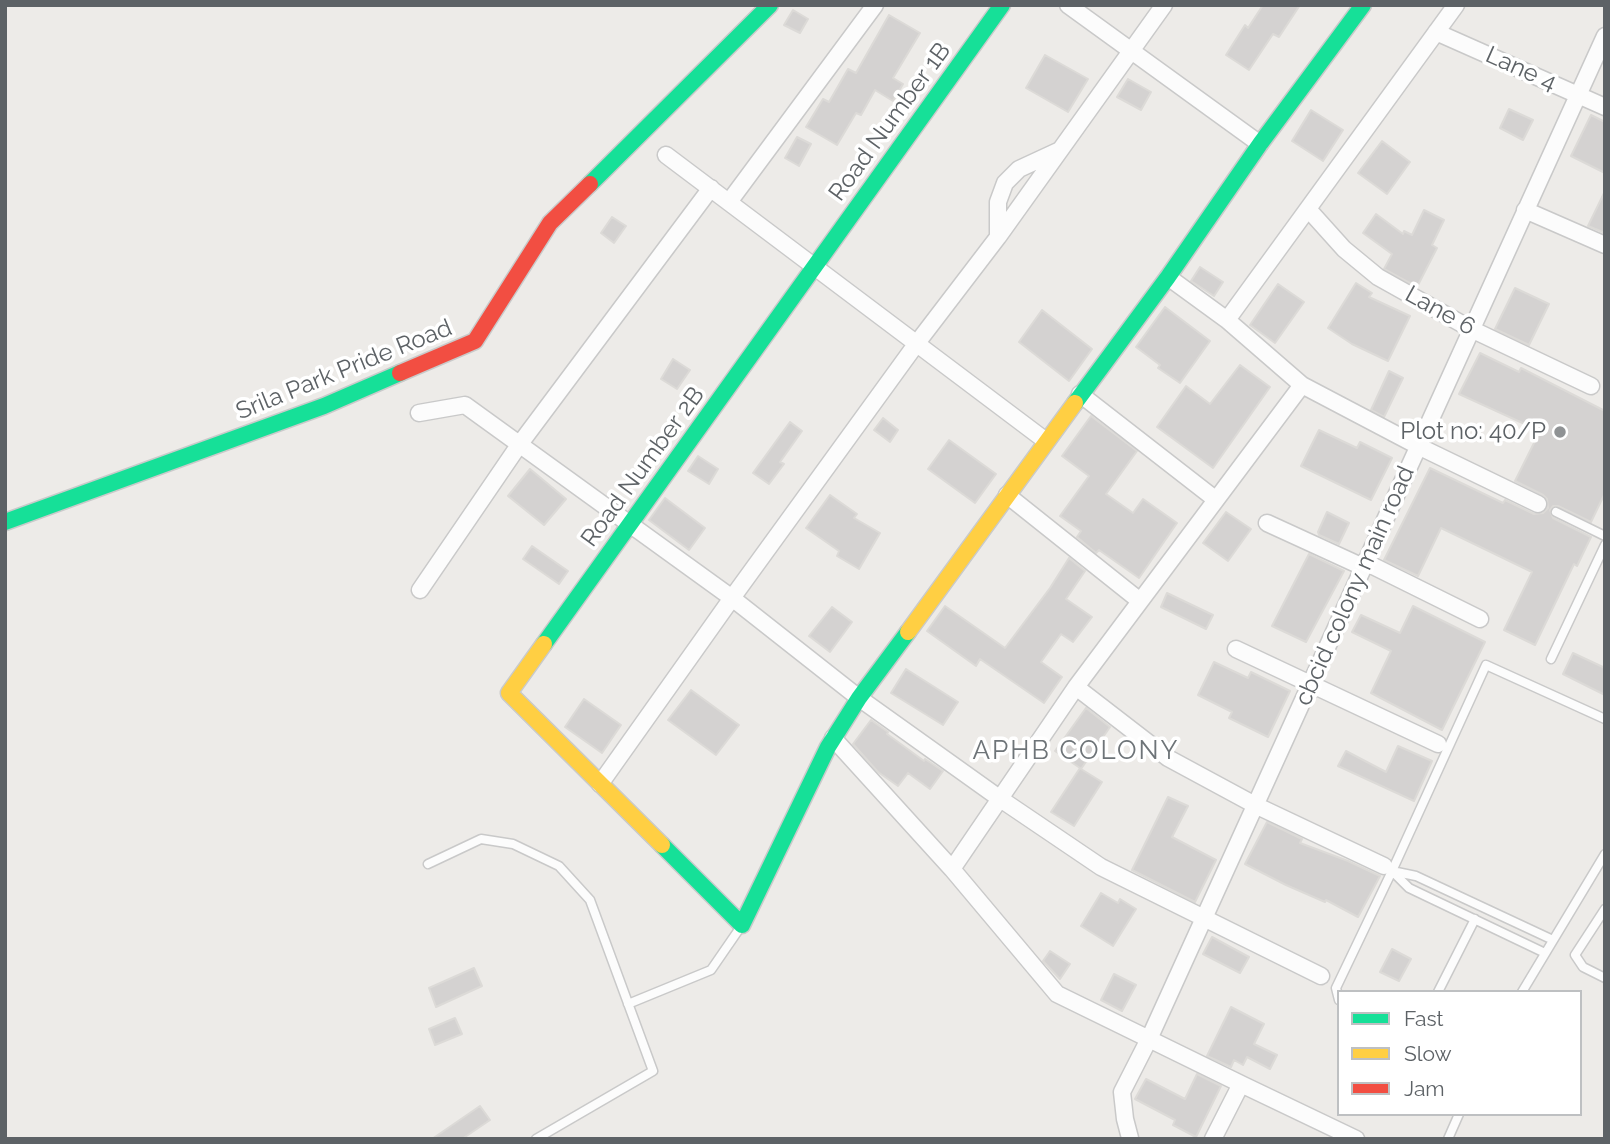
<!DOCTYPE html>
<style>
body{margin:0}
#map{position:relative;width:1610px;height:1144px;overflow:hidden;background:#edebe8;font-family:Raleway,sans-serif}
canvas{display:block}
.frame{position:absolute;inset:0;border:7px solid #5d6266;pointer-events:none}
.legend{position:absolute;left:1337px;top:990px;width:245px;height:126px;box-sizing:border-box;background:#fff;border:2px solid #bec0c2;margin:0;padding:9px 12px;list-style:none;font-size:21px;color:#5d6266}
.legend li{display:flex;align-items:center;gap:14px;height:35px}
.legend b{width:35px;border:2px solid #bec0c2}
</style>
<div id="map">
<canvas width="1610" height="1144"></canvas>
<div class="frame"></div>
<ul class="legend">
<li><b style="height:9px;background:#16e098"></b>Fast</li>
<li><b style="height:9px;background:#ffcf43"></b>Slow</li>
<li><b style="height:9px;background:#f24e42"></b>Jam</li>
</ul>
</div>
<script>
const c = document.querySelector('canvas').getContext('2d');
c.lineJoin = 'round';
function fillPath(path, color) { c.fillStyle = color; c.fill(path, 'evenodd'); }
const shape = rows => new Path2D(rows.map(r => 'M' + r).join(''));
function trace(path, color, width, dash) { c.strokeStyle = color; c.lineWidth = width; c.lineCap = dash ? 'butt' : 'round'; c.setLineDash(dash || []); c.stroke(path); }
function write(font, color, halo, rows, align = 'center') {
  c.font = font + ' Raleway,sans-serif'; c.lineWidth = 7; c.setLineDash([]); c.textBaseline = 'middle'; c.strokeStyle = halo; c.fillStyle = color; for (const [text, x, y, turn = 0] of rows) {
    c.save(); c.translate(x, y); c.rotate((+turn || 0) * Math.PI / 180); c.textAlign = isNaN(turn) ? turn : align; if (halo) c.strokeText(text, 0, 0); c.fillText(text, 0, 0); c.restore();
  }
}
const building = shape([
 [1263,5,1300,5,1279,37,1273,34,1249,70,1226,55,1245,25,1248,28,1263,5],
 [793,10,808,19,800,33,784,25,793,10],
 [889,15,920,33,893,78,903,84,893,101,875,90,861,115,856,113,837,145,806,127,823,99,829,102,848,69,856,73,889,15],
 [1045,55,1088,79,1068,112,1026,88,1045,55],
 [1128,79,1151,92,1141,110,1117,97,1128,79],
 [1509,109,1533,120,1523,140,1500,128,1509,109],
 [1311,110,1343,130,1323,161,1292,141,1311,110],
 [1591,115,1605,122,1605,173,1571,156,1591,115],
 [797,137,811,144,799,166,785,158,797,137],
 [1382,141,1410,162,1387,194,1358,173,1382,141],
 [1605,191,1605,233,1588,226,1605,191],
 [1424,210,1444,220,1432,245,1437,248,1417,287,1384,269,1392,254,1363,233,1376,214,1403,234,1404,231,1412,235,1424,210],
 [612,217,626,226,614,243,601,233,612,217],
 [1200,267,1223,282,1214,296,1191,281,1200,267],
 [1356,283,1372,293,1369,297,1410,316,1388,361,1352,344,1328,328,1356,283],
 [1278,284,1304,302,1275,343,1250,325,1278,284],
 [1515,288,1549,304,1529,345,1495,329,1515,288],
 [1165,307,1210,341,1180,383,1158,368,1160,365,1136,347,1165,307],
 [1042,310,1092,349,1069,381,1019,342,1042,310],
 [1480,353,1519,372,1521,368,1605,411,1605,493,1591,522,1558,506,1553,506,1550,510,1553,518,1591,537,1577,566,1574,564,1535,645,1504,630,1532,572,1441,528,1418,576,1384,560,1430,468,1503,503,1505,500,1534,514,1543,513,1548,508,1547,499,1543,495,1515,481,1540,431,1459,394,1480,353],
 [673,359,690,370,677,389,661,379,673,359],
 [1240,365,1270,387,1213,468,1157,427,1186,386,1210,404,1240,365],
 [1389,371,1403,378,1384,417,1371,410,1389,371],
 [1091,416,1137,451,1106,494,1133,513,1143,499,1177,523,1139,578,1099,550,1096,553,1077,537,1081,531,1060,516,1089,476,1062,456,1091,416],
 [883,418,898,430,890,442,874,430,883,418],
 [790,422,802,431,780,462,784,464,769,484,753,473,790,422],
 [1319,430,1357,448,1360,442,1392,458,1371,500,1301,466,1319,430],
 [949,440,996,474,975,503,928,469,949,440],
 [698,456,718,469,709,484,688,471,698,456],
 [530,469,566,499,544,525,508,496,530,469],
 [830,495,857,514,854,518,880,533,859,569,837,556,839,551,806,528,830,495],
 [665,498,705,528,689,550,649,520,665,498],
 [1226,512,1251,529,1228,561,1203,543,1226,512],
 [1327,512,1349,523,1339,544,1319,535,1318,532,1327,512],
 [532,546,568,571,559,584,523,559,532,546],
 [1309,554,1344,571,1306,642,1272,626,1309,554],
 [1069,558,1085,571,1066,599,1092,617,1073,642,1061,634,1041,662,1062,677,1044,703,980,659,976,666,927,631,945,606,1005,648,1050,588,1069,558],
 [1167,593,1213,615,1206,629,1161,607,1167,593],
 [1413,606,1485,642,1442,730,1371,693,1391,651,1352,632,1361,615,1400,633,1413,606],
 [832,607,852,622,830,652,809,636,832,607],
 [1573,653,1605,668,1605,695,1563,674,1573,653],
 [1214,662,1248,678,1251,672,1290,691,1268,737,1229,718,1232,712,1198,695,1214,662],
 [906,669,958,702,943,725,891,693,906,669],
 [691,690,739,725,716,755,668,720,691,690],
 [584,699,621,725,602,753,565,727,584,699],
 [1086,708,1110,727,1081,769,1102,782,1074,826,1051,812,1080,768,1055,751,1086,708],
 [871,720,888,732,887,734,924,761,925,759,943,771,930,789,908,773,898,786,878,772,853,744,871,720],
 [1398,746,1432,761,1414,801,1338,766,1346,751,1386,772,1398,746],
 [1168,797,1188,806,1172,837,1216,860,1195,902,1132,870,1168,797],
 [1267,822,1302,839,1300,843,1348,861,1380,876,1358,917,1326,900,1325,902,1286,885,1245,864,1267,822],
 [1101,893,1118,903,1120,899,1136,909,1113,946,1081,926,1101,893],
 [1212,937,1249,957,1240,973,1203,954,1212,937],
 [1392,949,1411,959,1399,981,1380,972,1392,949],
 [1050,951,1070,964,1060,979,1043,961,1050,951],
 [474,968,482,986,436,1007,429,988,474,968],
 [1114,974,1136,985,1122,1011,1101,1000,1114,974],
 [1231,1007,1264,1024,1254,1044,1277,1055,1270,1069,1247,1057,1243,1065,1234,1060,1231,1067,1207,1056,1231,1007],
 [455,1018,462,1034,435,1045,429,1029,455,1018],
 [1197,1074,1221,1086,1196,1137,1173,1125,1175,1120,1135,1099,1146,1079,1185,1099,1197,1074],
 [480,1106,490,1120,462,1139,432,1139,480,1106]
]);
const lane = shape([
 [1556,512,1605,536],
 [1551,659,1605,545],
 [428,864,481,839,513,844,559,866,590,900,653,1071,536,1139],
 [1392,871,1486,665,1605,719],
 [1394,873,1409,888,1545,953],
 [1605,909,1575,955,1583,967,1605,978],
 [1438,992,1475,919],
 [1522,992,1605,854],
 [1339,1000,1336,988,1392,871,1416,876,1553,940],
 [628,1004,711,970,742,925],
 [1448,1139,1459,1114]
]);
const street = shape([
 [1068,5,1260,144],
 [1436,32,1605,107],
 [666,155,1046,441],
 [729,202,875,5],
 [1308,209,1344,249,1378,277,1471,329,1591,386],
 [1525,210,1605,245],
 [998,237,998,202,1005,183,1019,169,1060,150],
 [1168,277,1227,320,1302,385,1418,446,1538,504],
 [1227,320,1456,5],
 [1080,394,1215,499],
 [419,413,465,405,732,598,859,698,999,798,1101,867,1321,976],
 [1007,495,1140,601],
 [1267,523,1363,567],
 [1365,562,1480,619],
 [420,590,519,445,711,188],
 [1236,649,1438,744],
 [1076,687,1168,758,1255,805,1384,866],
 [833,738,952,869],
 [600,784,732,598,917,343,998,237,1164,5],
 [1241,1084,1356,1139],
 [1130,1138,1125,1119,1122,1092,1149,1039,1605,36],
 [1213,1139,1241,1084,1057,994,952,869,1076,687,1302,385]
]);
const fast = shape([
 [590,184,770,5],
 [1075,403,1168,277,1260,144,1363,5],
 [5,522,324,406,400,373],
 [544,644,1002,5],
 [662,845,742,925,828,747,859,698,908,632]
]);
const slow = shape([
 [908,632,1075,403],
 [544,644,509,693,662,845]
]);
const jam = shape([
 [400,373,475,341,550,223,590,184]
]);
const markers = [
 [1560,432,7,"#8f9294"]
];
const streetNames = [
 ["Lane 4",1521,69,24],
 ["Road Number 1B",890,122,-54],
 ["Lane 6",1440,311,29],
 ["Srila Park Pride Road",344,370,-22],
 ["Road Number 2B",643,467,-54],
 ["cbcid colony main road",1355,586,-66]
];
const poiNames = [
 ["Plot no: 40/P",1546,432]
];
const neighbourhoodNames = [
 ["APHB COLONY",1076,751]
];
fillPath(building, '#d4d2d1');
trace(building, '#dcdad7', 2);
trace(lane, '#c9c9c9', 11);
trace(street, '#c9c9c9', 19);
trace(fast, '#c9caca', 19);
trace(slow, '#c9caca', 19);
trace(jam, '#c9caca', 19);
trace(lane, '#fcfcfc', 8);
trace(street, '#fcfcfc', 16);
trace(fast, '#16e098', 16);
trace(slow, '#ffcf43', 16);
trace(jam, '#f24e42', 16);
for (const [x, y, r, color] of markers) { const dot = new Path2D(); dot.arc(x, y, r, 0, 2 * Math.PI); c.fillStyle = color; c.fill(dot); trace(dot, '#fff', 2.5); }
write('24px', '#5d6266', '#fff', streetNames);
write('24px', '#5d6266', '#fff', poiNames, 'right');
c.letterSpacing = '2px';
write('26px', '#6e7478', '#fff', neighbourhoodNames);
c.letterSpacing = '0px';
</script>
